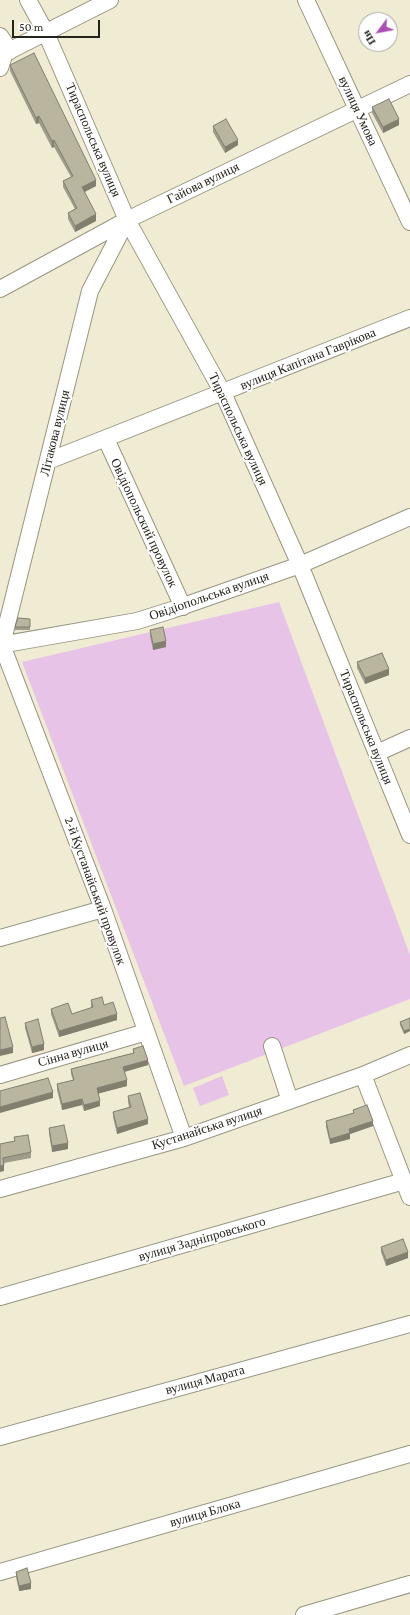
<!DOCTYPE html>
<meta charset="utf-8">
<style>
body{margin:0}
#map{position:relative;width:410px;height:1615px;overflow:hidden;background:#f0ecd4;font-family:"Crimson Pro",serif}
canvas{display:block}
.north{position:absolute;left:358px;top:12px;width:40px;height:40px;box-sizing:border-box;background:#fff;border:1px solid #a8a7a4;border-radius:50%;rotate:238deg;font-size:11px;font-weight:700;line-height:16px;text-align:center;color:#25231b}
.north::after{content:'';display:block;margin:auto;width:14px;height:18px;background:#ae4db4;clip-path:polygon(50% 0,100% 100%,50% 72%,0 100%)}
.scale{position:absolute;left:12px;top:20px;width:88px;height:18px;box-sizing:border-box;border:2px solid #25231b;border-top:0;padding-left:5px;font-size:12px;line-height:14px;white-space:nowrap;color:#25231b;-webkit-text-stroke:3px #fff;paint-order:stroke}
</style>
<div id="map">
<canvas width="410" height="1615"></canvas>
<div class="north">Пн</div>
<div class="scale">50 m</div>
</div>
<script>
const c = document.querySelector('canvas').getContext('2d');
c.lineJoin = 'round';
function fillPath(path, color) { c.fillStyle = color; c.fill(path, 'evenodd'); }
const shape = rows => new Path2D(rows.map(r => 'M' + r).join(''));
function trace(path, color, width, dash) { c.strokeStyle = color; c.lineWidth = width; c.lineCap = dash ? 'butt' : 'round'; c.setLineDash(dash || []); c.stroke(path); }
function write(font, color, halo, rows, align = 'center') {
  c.font = font + ' "Crimson Pro",serif'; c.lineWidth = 4; c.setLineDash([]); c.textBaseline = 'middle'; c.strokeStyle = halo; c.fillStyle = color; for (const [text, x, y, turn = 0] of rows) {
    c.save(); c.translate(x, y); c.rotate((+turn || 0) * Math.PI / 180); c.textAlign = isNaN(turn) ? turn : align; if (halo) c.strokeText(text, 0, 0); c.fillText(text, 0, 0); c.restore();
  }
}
const green = shape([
 [279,602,410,955,410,999,184,1086,22,662],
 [222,1076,229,1095,200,1106,193,1088]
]);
const minor = shape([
 [28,0,46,33,127,220,223,393,300,565,410,835],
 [306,0,410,222],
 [0,36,10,51],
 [0,68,5,53,110,0],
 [0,289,127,220,410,84],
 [106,439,183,607],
 [48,461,410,318],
 [0,645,137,621,172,610,300,565,410,517],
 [2,645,103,909,184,1138],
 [0,652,90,291,127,220],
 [377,753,410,738],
 [0,938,103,909],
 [272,1046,290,1101],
 [0,1075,146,1032],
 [363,1075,410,1197],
 [0,1189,184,1138,363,1075,410,1055],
 [0,1297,404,1181],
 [0,1437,410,1324],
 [0,1572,410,1454],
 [304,1615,410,1584]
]);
const wall = shape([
 [10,65,96,186,85,192,96,221,75,232,68,219,68,213,75,209,63,187,63,181,71,177,54,147,52,148,39,123,36,124,10,71],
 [372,107,399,125,383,133,372,113],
 [213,126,238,145,225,153,213,132],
 [30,622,30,630,15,630,15,627],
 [150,630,166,647,153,650,150,636],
 [357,662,389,675,365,684,357,668],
 [91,1000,104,1005,117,1020,59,1037,51,1014,51,1009,72,1014,91,1008],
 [410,1018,410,1031,404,1034,400,1025,400,1022],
 [25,1023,44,1050,32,1053,25,1028],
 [133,1049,148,1065,125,1072,127,1086,98,1093,100,1106,84,1111,82,1105,62,1110,57,1090,57,1084,73,1080,71,1074,71,1069,133,1053],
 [128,1096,148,1124,117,1134,113,1117,113,1112,129,1107,128,1102],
 [353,1110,373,1126,350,1134,350,1139,330,1144,326,1127,326,1121,353,1113],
 [49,1128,68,1149,52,1152,49,1134],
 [14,1137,31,1152,31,1158,4,1163,4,1171,0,1144,14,1141],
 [381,1247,408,1258,386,1266,381,1252],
 [16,1572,31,1589,19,1591,16,1577]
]);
const shadedWall = shape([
 [39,116,39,123,36,124,36,118],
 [399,119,399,125,383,133,383,127],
 [54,140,54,147,52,148,52,141],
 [238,140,238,145,225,153,225,147],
 [96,180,96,186,82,193,82,187],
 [96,214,96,221,75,232,75,226],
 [166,641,166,647,153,650,153,644],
 [389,669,389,675,365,684,365,678],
 [117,1014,117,1020,59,1037,59,1031],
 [410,1029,410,1031,404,1034,404,1031],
 [44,1044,44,1050,32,1053,32,1047],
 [13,1047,13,1053,0,1056,0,1050],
 [148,1060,148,1065,123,1072,123,1067],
 [127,1080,127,1086,97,1094,97,1088],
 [53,1092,53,1098,0,1113,0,1107],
 [82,1099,82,1105,62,1110,62,1104],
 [100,1101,100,1106,84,1111,84,1105],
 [148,1119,148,1124,117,1134,117,1128],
 [373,1121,373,1126,350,1134,350,1139,330,1144,330,1139,349,1129],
 [68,1143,68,1149,52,1152,52,1146],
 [4,1165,4,1171,0,1172,0,1166],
 [408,1252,408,1258,386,1266,386,1260],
 [31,1583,31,1589,19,1591,19,1586]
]);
const building = shape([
 [34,53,96,180,82,187,96,214,75,226,68,213,77,208,63,181,73,176,54,140,52,141,39,116,36,118,10,65,34,53],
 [389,99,399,119,383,127,372,107,389,99],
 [226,119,238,140,225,147,213,126,226,119],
 [18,618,30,619,30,627,15,627,18,618],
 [163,627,166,641,153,644,150,630,163,627],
 [382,653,389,669,365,678,357,662,382,653],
 [102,997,104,1005,113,1002,117,1014,59,1031,51,1009,68,1003,72,1014,93,1007,91,1000,102,997],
 [5,1017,13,1047,0,1050,0,1018,5,1017],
 [410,1018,410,1029,404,1031,400,1022,410,1018],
 [38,1019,44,1044,32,1047,25,1023,38,1019],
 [143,1046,148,1060,123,1067,127,1080,97,1088,100,1101,84,1105,82,1099,62,1104,57,1084,74,1080,71,1069,134,1053,133,1049,143,1046],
 [48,1078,53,1092,0,1107,0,1091,48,1078],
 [140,1093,148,1119,117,1128,113,1112,131,1107,128,1096,140,1093],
 [367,1105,373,1121,349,1129,350,1133,330,1139,326,1121,354,1113,353,1110,367,1105],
 [64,1125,68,1143,52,1146,49,1128,64,1125],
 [28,1135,31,1152,3,1158,4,1165,0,1166,0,1144,15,1141,14,1137,28,1135],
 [403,1239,408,1252,386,1260,381,1247,403,1239],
 [27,1568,31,1583,19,1586,16,1572,27,1568]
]);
const streetNames = [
 ["вулиця Умова",358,111,65],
 ["Тираспольська вулиця",93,140,67],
 ["Гайова вулиця",203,183,-26],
 ["вулиця Капітана Гаврікова",308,359,-22],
 ["Тираспольська вулиця",238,429,65],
 ["Літакова вулиця",55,433,-76],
 ["Овідіопольский провулок",144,523,65],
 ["Овідіопольська вулиця",209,596,-19],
 ["Тираспольська вулиця",366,727,68],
 ["2-й Кустанайський провулок",95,891,70],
 ["Сінна вулиця",73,1053,-16],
 ["Кустанайська вулиця",207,1128,-18],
 ["вулиця Задніпровського",202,1239,-16],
 ["вулиця Марата",205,1380,-15],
 ["вулиця Блока",205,1513,-16]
];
fillPath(green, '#e6c3e7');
trace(minor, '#999580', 18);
trace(minor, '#fff', 16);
fillPath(wall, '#9f9c89');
fillPath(shadedWall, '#827f6f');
fillPath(building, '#b9b59f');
trace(building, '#827f6f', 1);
write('13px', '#25231b', '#fff', streetNames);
</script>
